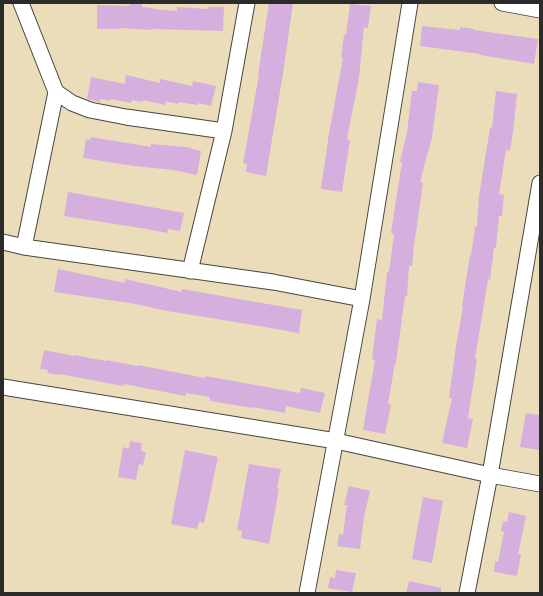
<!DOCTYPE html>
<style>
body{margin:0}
#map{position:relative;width:543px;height:596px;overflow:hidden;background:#ecddba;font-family:"IM FELL Great Primer",serif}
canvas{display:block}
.frame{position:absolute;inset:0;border:4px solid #2b2b2b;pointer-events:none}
</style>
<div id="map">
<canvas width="543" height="596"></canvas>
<div class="frame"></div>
</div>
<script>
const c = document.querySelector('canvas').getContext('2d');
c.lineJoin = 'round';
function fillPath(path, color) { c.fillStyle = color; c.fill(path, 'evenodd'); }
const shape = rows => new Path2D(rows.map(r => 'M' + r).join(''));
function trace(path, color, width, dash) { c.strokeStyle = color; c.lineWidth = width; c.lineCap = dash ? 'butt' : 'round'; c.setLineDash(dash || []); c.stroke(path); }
const building = shape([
 [130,3,142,4,142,7,153,8,153,9,177,11,177,7,208,9,208,7,224,7,223,31,151,29,151,30,120,28,120,29,97,29,97,5,129,6],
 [269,3,293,3,284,67,266,176,246,172,247,164,243,163,259,75,258,75],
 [350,4,371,6,368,28,364,27,359,78,347,139,350,140,342,192,321,189,329,133,343,58,341,58,344,35,346,35],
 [422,26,460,30,460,27,474,29,474,30,538,39,534,64,480,55,480,54,420,46],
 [126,75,160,83,160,79,192,86,193,81,216,86,211,106,198,103,198,105,178,102,178,104,166,101,165,105,143,100,143,102,132,100,131,103,111,99,110,101,100,99,100,102,87,99,91,77,125,84],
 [418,82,439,85,432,137,420,182,423,183,414,246,412,266,409,266,407,296,405,296,396,363,395,363,388,404,391,405,385,434,363,430,375,360,372,359,377,319,382,320,387,272,389,272,394,234,391,233,402,162,400,162,407,132,412,91,417,91],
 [496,91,517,94,513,132,510,151,506,150,499,194,504,195,502,216,499,216,496,248,494,248,490,280,488,279,475,359,477,359,468,418,473,419,467,448,442,443,452,398,449,398,456,346,463,307,462,306,470,255,471,255,475,227,477,227,479,196,490,128,492,128],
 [91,137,151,147,151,144,186,147,201,151,197,175,173,170,134,166,83,158,86,139,90,140],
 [68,192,184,213,180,231,168,229,167,233,147,229,64,216],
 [58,269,125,283,125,279,182,292,182,289,302,310,299,333,235,322,167,311,136,304,54,292],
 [44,350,74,356,74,355,106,361,106,360,137,366,138,365,205,378,205,376,300,393,301,388,325,393,320,413,286,406,285,413,253,407,253,408,210,401,210,397,186,393,185,396,124,384,123,386,59,374,59,375,47,373,48,370,40,369],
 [526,413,540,415,540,450,520,447],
 [130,441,142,443,141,451,146,452,143,465,139,464,136,480,118,477,123,447,129,449],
 [185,450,218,457,204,523,199,522,197,529,171,524],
 [249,464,281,469,277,488,279,489,269,544,241,538,242,531,237,530],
 [349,486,370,491,364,517,360,549,337,546,339,534,343,535,347,505,344,505],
 [423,497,443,501,432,563,412,559],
 [509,512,526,516,518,554,521,554,517,576,494,572,495,561,498,562,504,532,501,531,503,521,507,522],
 [336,570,356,573,352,592,328,588,330,577,335,578],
 [409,581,441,588,441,593,406,593]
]);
const minor = shape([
 [21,3,56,92,72,103,90,110,126,117,224,131],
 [502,3,540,10],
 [3,242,24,247,273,282,362,299],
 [24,247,56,92],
 [190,271,224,131,247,3],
 [3,387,336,441,490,475,540,484],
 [307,593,362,299,410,3],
 [467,593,490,475,540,183]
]);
fillPath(building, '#d5afdd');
trace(minor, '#484640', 17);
trace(minor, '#fff', 15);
</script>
